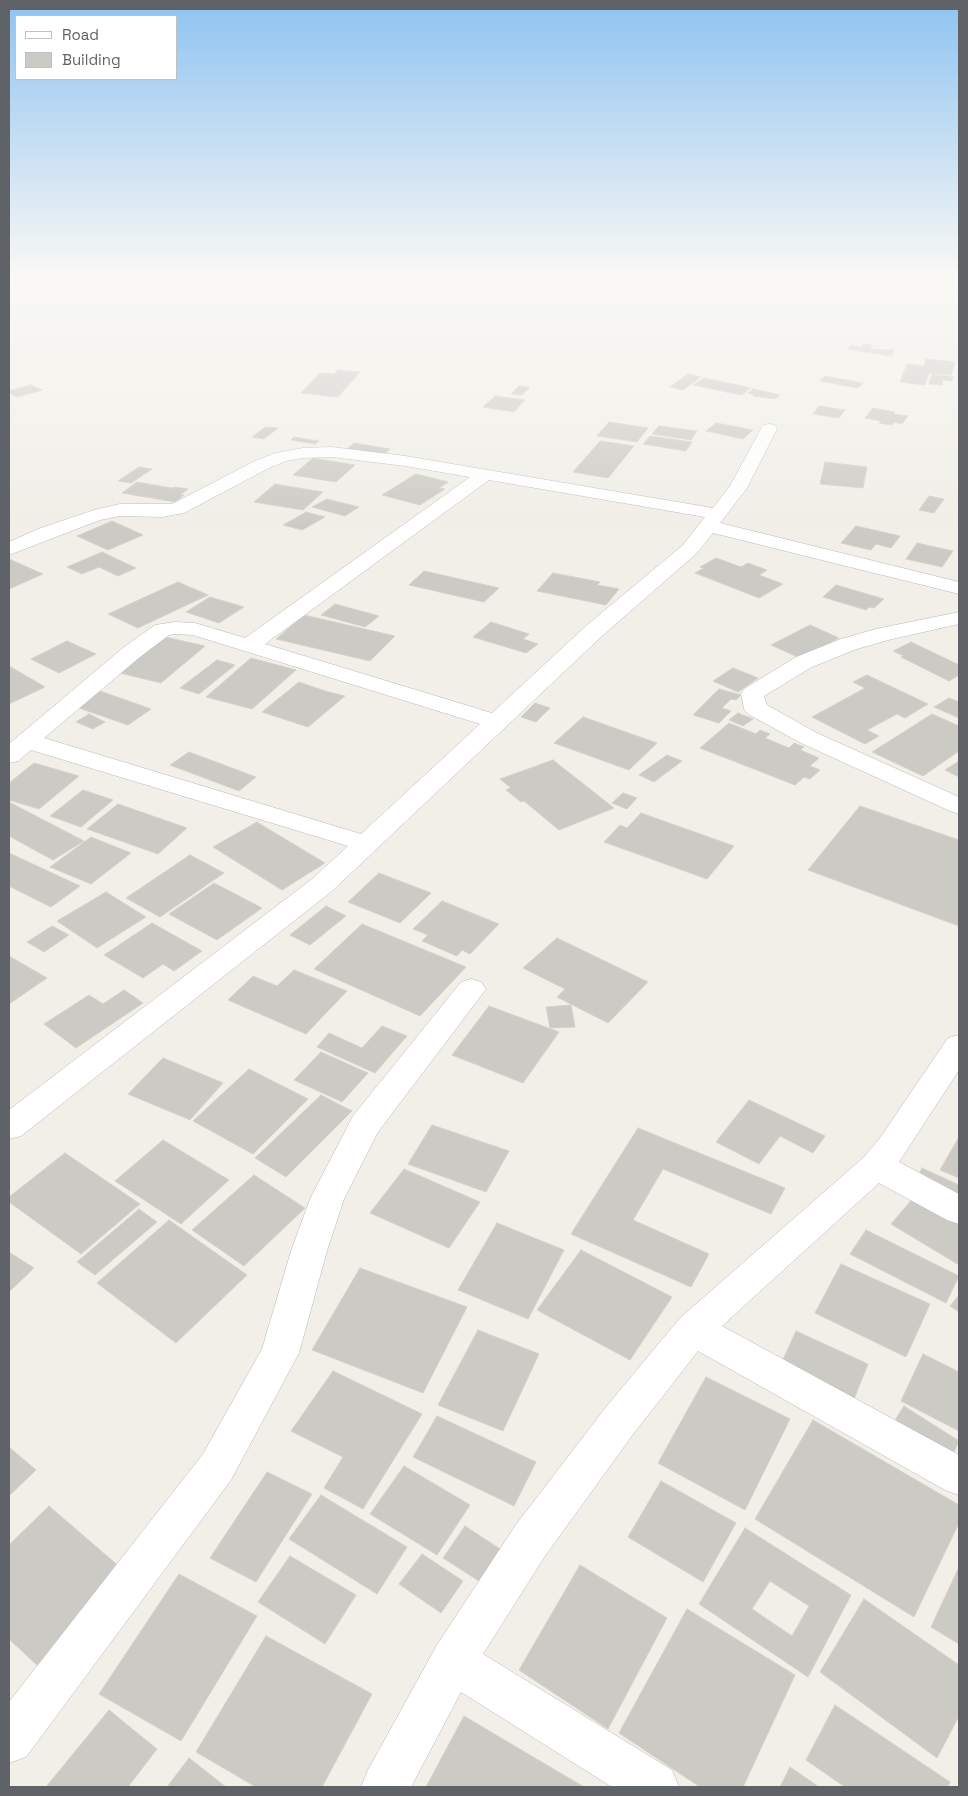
<!DOCTYPE html>
<style>
body{margin:0}
#map{position:relative;width:968px;height:1796px;overflow:hidden;background:#f1efe8;font-family:"Space Grotesk",sans-serif}
canvas{display:block}
.frame{position:absolute;inset:0;border:10px solid #5f6368;pointer-events:none}
.legend{position:absolute;left:15px;top:15px;width:162px;height:65px;box-sizing:border-box;background:#fff;border:1px solid #bfc1c3;margin:0;padding:6px 9px;list-style:none;font-size:15px;color:#5f6368}
.legend li{display:flex;align-items:center;gap:10px;height:25px}
.legend b{width:25px;border:1px solid #bfc1c3}
</style>
<div id="map">
<canvas width="968" height="1796"></canvas>
<div class="frame"></div>
<ul class="legend">
<li><b style="height:6px;background:#fff"></b>Road</li>
<li><b style="height:14px;background:#cccac5"></b>Building</li>
</ul>
</div>
<script>
const c = document.querySelector('canvas').getContext('2d');
c.lineJoin = 'round';
function fillPath(path, color) { c.fillStyle = color; c.fill(path, 'evenodd'); }
const shape = rows => new Path2D(rows.map(r => 'M' + r).join(''));
function trace(path, color, width, dash) { c.strokeStyle = color; c.lineWidth = width; c.lineCap = dash ? 'butt' : 'round'; c.setLineDash(dash || []); c.stroke(path); }
const building = shape([
 [864,344,873,345,870,349,895,350,891,356,848,349,851,345,861,347,864,344],
 [926,359,955,362,951,375,929,373,925,385,900,382,907,364,924,366,926,359],
 [338,370,360,372,338,397,301,393,320,373,334,374,338,370],
 [688,374,701,377,683,390,670,387,688,374],
 [932,374,953,377,952,381,943,380,942,385,929,384,932,374],
 [825,376,863,383,858,388,820,381,825,376],
 [704,378,751,388,741,395,693,385,704,378],
 [31,385,42,390,17,397,9,393,9,391,31,385],
 [519,386,530,387,522,395,511,394,519,386],
 [753,389,780,395,775,399,753,396,755,395,748,393,753,389],
 [495,396,525,400,514,412,483,407,495,396],
 [819,406,845,410,839,418,813,414,819,406],
 [873,408,895,412,893,414,908,416,902,424,894,422,892,425,879,423,881,421,865,418,873,408],
 [609,422,648,428,637,442,597,436,609,422],
 [716,423,753,430,743,439,706,431,716,423],
 [659,426,697,431,691,440,652,434,659,426],
 [265,427,278,428,264,439,252,437,265,427],
 [650,436,692,442,686,451,643,444,650,436],
 [294,437,319,441,315,444,291,440,294,437],
 [600,441,634,446,608,478,573,472,600,441],
 [354,443,390,449,384,454,347,449,354,443],
 [313,458,355,465,336,482,293,475,313,458],
 [825,462,867,467,863,488,820,484,825,462],
 [139,467,152,469,131,483,118,481,139,467],
 [416,474,448,482,439,488,445,489,420,505,382,495,416,474],
 [137,482,172,488,175,487,188,489,180,495,184,495,175,502,122,493,137,482],
 [275,484,323,492,303,510,254,502,275,484],
 [929,496,944,499,934,513,919,510,929,496],
 [327,499,359,507,345,516,312,507,327,499],
 [306,512,325,517,302,530,283,525,306,512],
 [112,521,143,535,108,550,77,536,112,521],
 [856,526,900,536,891,548,876,544,871,550,841,543,856,526],
 [917,543,953,551,942,567,906,559,917,543],
 [102,552,136,568,118,576,99,567,82,574,67,567,102,552],
 [716,558,741,567,748,563,767,570,759,575,783,584,759,598,695,573,704,568,700,567,716,558],
 [9,559,43,574,9,589,9,559],
 [424,571,499,588,484,602,409,585,424,571],
 [553,573,600,582,597,585,619,589,606,605,537,591,553,573],
 [178,582,208,595,138,628,108,614,178,582],
 [836,585,884,599,874,608,869,607,866,610,823,597,836,585],
 [210,597,244,607,219,623,186,612,210,597],
 [335,604,379,616,365,627,321,615,335,604],
 [304,615,395,636,370,661,276,639,304,615],
 [491,622,529,634,523,639,538,644,526,653,473,637,491,622],
 [810,625,839,638,800,658,771,645,810,625],
 [161,636,205,646,161,683,116,672,161,636],
 [67,641,96,654,59,673,31,659,67,641],
 [911,642,959,665,959,675,949,681,901,657,904,656,893,651,911,642],
 [251,658,296,670,252,709,206,697,251,658],
 [217,660,235,665,199,694,180,688,217,660],
 [11,667,45,687,9,704,9,668,11,667],
 [733,668,758,678,738,692,713,681,733,668],
 [867,675,928,704,905,718,897,714,867,730,879,736,865,744,812,717,865,688,853,682,867,675],
 [299,682,325,691,345,696,308,727,262,712,299,682],
 [719,689,741,695,736,700,731,699,722,708,731,711,719,723,693,715,719,689],
 [97,690,151,709,128,725,73,706,97,690],
 [949,698,959,702,959,718,934,707,949,698],
 [535,703,550,708,536,722,521,717,535,703],
 [738,713,753,719,743,726,729,720,738,713],
 [89,714,105,722,93,729,76,722,89,714],
 [932,714,959,726,959,751,923,776,872,752,932,714],
 [583,717,657,743,629,770,554,743,583,717],
 [729,723,756,734,760,730,770,734,765,738,789,748,794,743,804,747,800,750,819,758,810,766,820,770,810,779,804,777,795,785,700,748,729,723],
 [189,752,256,777,239,791,170,765,189,752],
 [667,755,682,761,654,782,639,775,667,755],
 [553,760,614,808,559,830,524,801,521,802,506,790,511,788,500,779,553,760],
 [959,761,959,777,945,770,959,761],
 [34,763,79,776,39,809,9,800,9,783,34,763],
 [83,790,113,800,81,827,50,816,83,790],
 [623,793,637,798,627,809,612,803,623,793],
 [9,802,84,841,53,860,9,836,9,802],
 [118,804,187,828,158,854,87,829,118,804],
 [860,806,959,840,959,926,808,870,860,806],
 [641,813,734,846,707,879,604,842,620,825,627,828,641,813],
 [257,822,270,830,325,863,282,890,213,847,257,822],
 [91,837,131,853,91,884,50,867,91,837],
 [9,853,80,886,51,907,9,886,9,853],
 [190,855,224,873,160,917,126,898,190,855],
 [379,873,431,893,400,923,348,902,379,873],
 [214,883,262,908,217,940,169,914,214,883],
 [106,892,146,917,97,948,57,921,106,892],
 [442,901,499,924,470,954,462,950,457,956,422,941,428,935,413,929,442,901],
 [326,906,346,916,310,945,290,935,326,906],
 [152,923,202,951,174,971,163,964,143,978,104,955,152,923],
 [362,924,466,967,420,1016,314,969,362,924],
 [52,926,69,935,44,952,27,942,52,926],
 [557,938,648,982,608,1023,557,997,565,989,523,968,557,938],
 [9,956,47,978,9,1004,9,956],
 [294,970,347,991,306,1034,228,1000,253,976,277,986,294,970],
 [124,990,143,1003,76,1048,44,1024,89,995,103,1004,124,990],
 [571,1005,575,1027,550,1028,546,1007,571,1005],
 [489,1006,559,1032,523,1083,452,1055,489,1006],
 [382,1026,407,1036,375,1073,317,1047,329,1033,362,1048,382,1026],
 [321,1052,368,1073,342,1102,294,1080,321,1052],
 [163,1058,223,1083,190,1120,128,1094,163,1058],
 [249,1069,308,1099,253,1154,193,1121,249,1069],
 [321,1095,352,1111,286,1177,255,1158,321,1095],
 [749,1100,825,1136,813,1153,780,1136,759,1164,716,1142,749,1100],
 [432,1125,509,1151,486,1192,408,1164,432,1125],
 [638,1128,785,1188,771,1214,663,1169,633,1220,709,1254,691,1287,571,1234,638,1128],
 [959,1137,959,1178,940,1170,959,1137],
 [163,1140,229,1180,181,1224,115,1181,163,1140],
 [65,1153,140,1204,81,1254,9,1202,9,1197,65,1153],
 [922,1168,959,1185,959,1202,915,1182,922,1168],
 [404,1169,480,1202,449,1248,370,1213,404,1169],
 [254,1175,305,1208,244,1266,192,1230,254,1175],
 [915,1196,959,1221,959,1265,891,1224,915,1196],
 [139,1209,157,1222,95,1275,77,1262,139,1209],
 [169,1220,247,1275,176,1343,97,1283,169,1220],
 [497,1223,564,1250,528,1319,458,1290,497,1223],
 [866,1230,959,1276,946,1303,850,1254,866,1230],
 [581,1250,672,1297,630,1360,537,1310,581,1250],
 [9,1252,34,1268,9,1292,9,1252],
 [841,1264,930,1304,906,1357,815,1313,841,1264],
 [360,1268,467,1307,423,1393,312,1350,360,1268],
 [959,1295,959,1312,950,1306,959,1295],
 [478,1330,539,1354,503,1431,438,1405,478,1330],
 [796,1331,868,1364,854,1399,781,1364,796,1331],
 [923,1354,959,1372,959,1431,901,1401,923,1354],
 [333,1371,422,1414,363,1509,324,1488,343,1457,291,1431,333,1371],
 [706,1377,790,1419,745,1510,658,1463,706,1377],
 [904,1406,959,1441,952,1456,895,1420,904,1406],
 [437,1416,536,1462,514,1506,413,1457,437,1416],
 [813,1420,959,1505,959,1523,914,1617,755,1519,813,1420],
 [9,1447,36,1470,9,1496,9,1447],
 [404,1466,470,1505,437,1555,370,1514,404,1466],
 [267,1472,312,1494,256,1582,210,1558,267,1472],
 [661,1481,736,1523,703,1582,628,1537,661,1481],
 [321,1495,407,1547,377,1594,289,1539,321,1495],
 [49,1506,129,1575,41,1669,9,1639,9,1545,49,1506],
 [465,1526,500,1549,479,1581,443,1558,465,1526],
 [745,1528,851,1595,808,1677,699,1604,745,1528],
 [422,1554,463,1581,441,1613,399,1584,422,1554],
 [290,1556,356,1595,325,1644,258,1602,290,1556],
 [580,1565,667,1618,608,1729,519,1670,580,1565],
 [959,1567,959,1644,931,1627,959,1567],
 [179,1574,257,1616,181,1741,99,1694,179,1574],
 [770,1581,809,1606,792,1636,752,1609,770,1581],
 [864,1599,959,1665,959,1716,937,1758,820,1672,864,1599],
 [687,1609,795,1675,743,1787,700,1787,619,1733,687,1609],
 [266,1636,372,1694,322,1787,256,1787,196,1752,266,1636],
 [835,1705,950,1782,948,1787,845,1787,806,1760,835,1705],
 [109,1710,157,1749,128,1787,46,1787,109,1710],
 [464,1716,584,1787,426,1787,464,1716],
 [189,1758,226,1787,167,1787,189,1758],
 [790,1767,819,1787,780,1787,790,1767]
]);
const minor = shape([
 [769,424,775,425,777,429,747,488,720,523,959,582,959,594,713,533,697,553,602,636,332,891,21,1136,9,1139,9,1110,312,879,348,846,31,750,18,761,9,763,9,744,124,647,155,625,175,622,195,623,245,638,470,477,405,466,332,457,303,458,286,461,267,469,184,513,162,517,120,516,100,520,9,555,9,542,38,529,94,510,120,504,172,504,255,461,276,453,303,448,332,447,405,456,713,508,730,486,761,429,763,425,769,424],
 [489,480,705,517,683,545,586,626,492,713,265,644,489,480],
 [175,634,193,635,480,724,361,834,44,738,140,657,169,635,175,634],
 [959,612,959,624,888,640,857,649,812,667,764,696,767,705,817,733,959,797,959,814,950,811,801,743,748,714,744,709,741,694,744,689,796,657,841,639,876,629,959,612],
 [471,979,481,982,486,989,378,1132,344,1199,327,1251,299,1353,231,1480,26,1757,9,1763,9,1702,203,1454,262,1349,291,1251,310,1199,353,1116,461,982,471,979],
 [959,1035,959,1070,899,1162,959,1194,959,1224,947,1220,879,1183,722,1326,959,1455,959,1495,945,1490,698,1351,634,1433,545,1556,483,1654,672,1770,679,1787,612,1787,461,1692,411,1787,361,1787,368,1770,437,1645,515,1526,606,1407,680,1318,864,1157,880,1138,948,1038,959,1035]
]);
fillPath(building, '#cccac5');
trace(building, '#d6d1c6', 1);
trace(minor, '#b5b8bc', 1);
fillPath(minor, '#fff');
const sky = c.createLinearGradient(0, 0, 0, 528);
sky.addColorStop(0, '#8fc3f1');
sky.addColorStop(0.52, '#f9f8f5');
sky.addColorStop(1, '#f9f8f500');
c.fillStyle = sky;
c.fillRect(0, 0, 968, 528);
</script>
